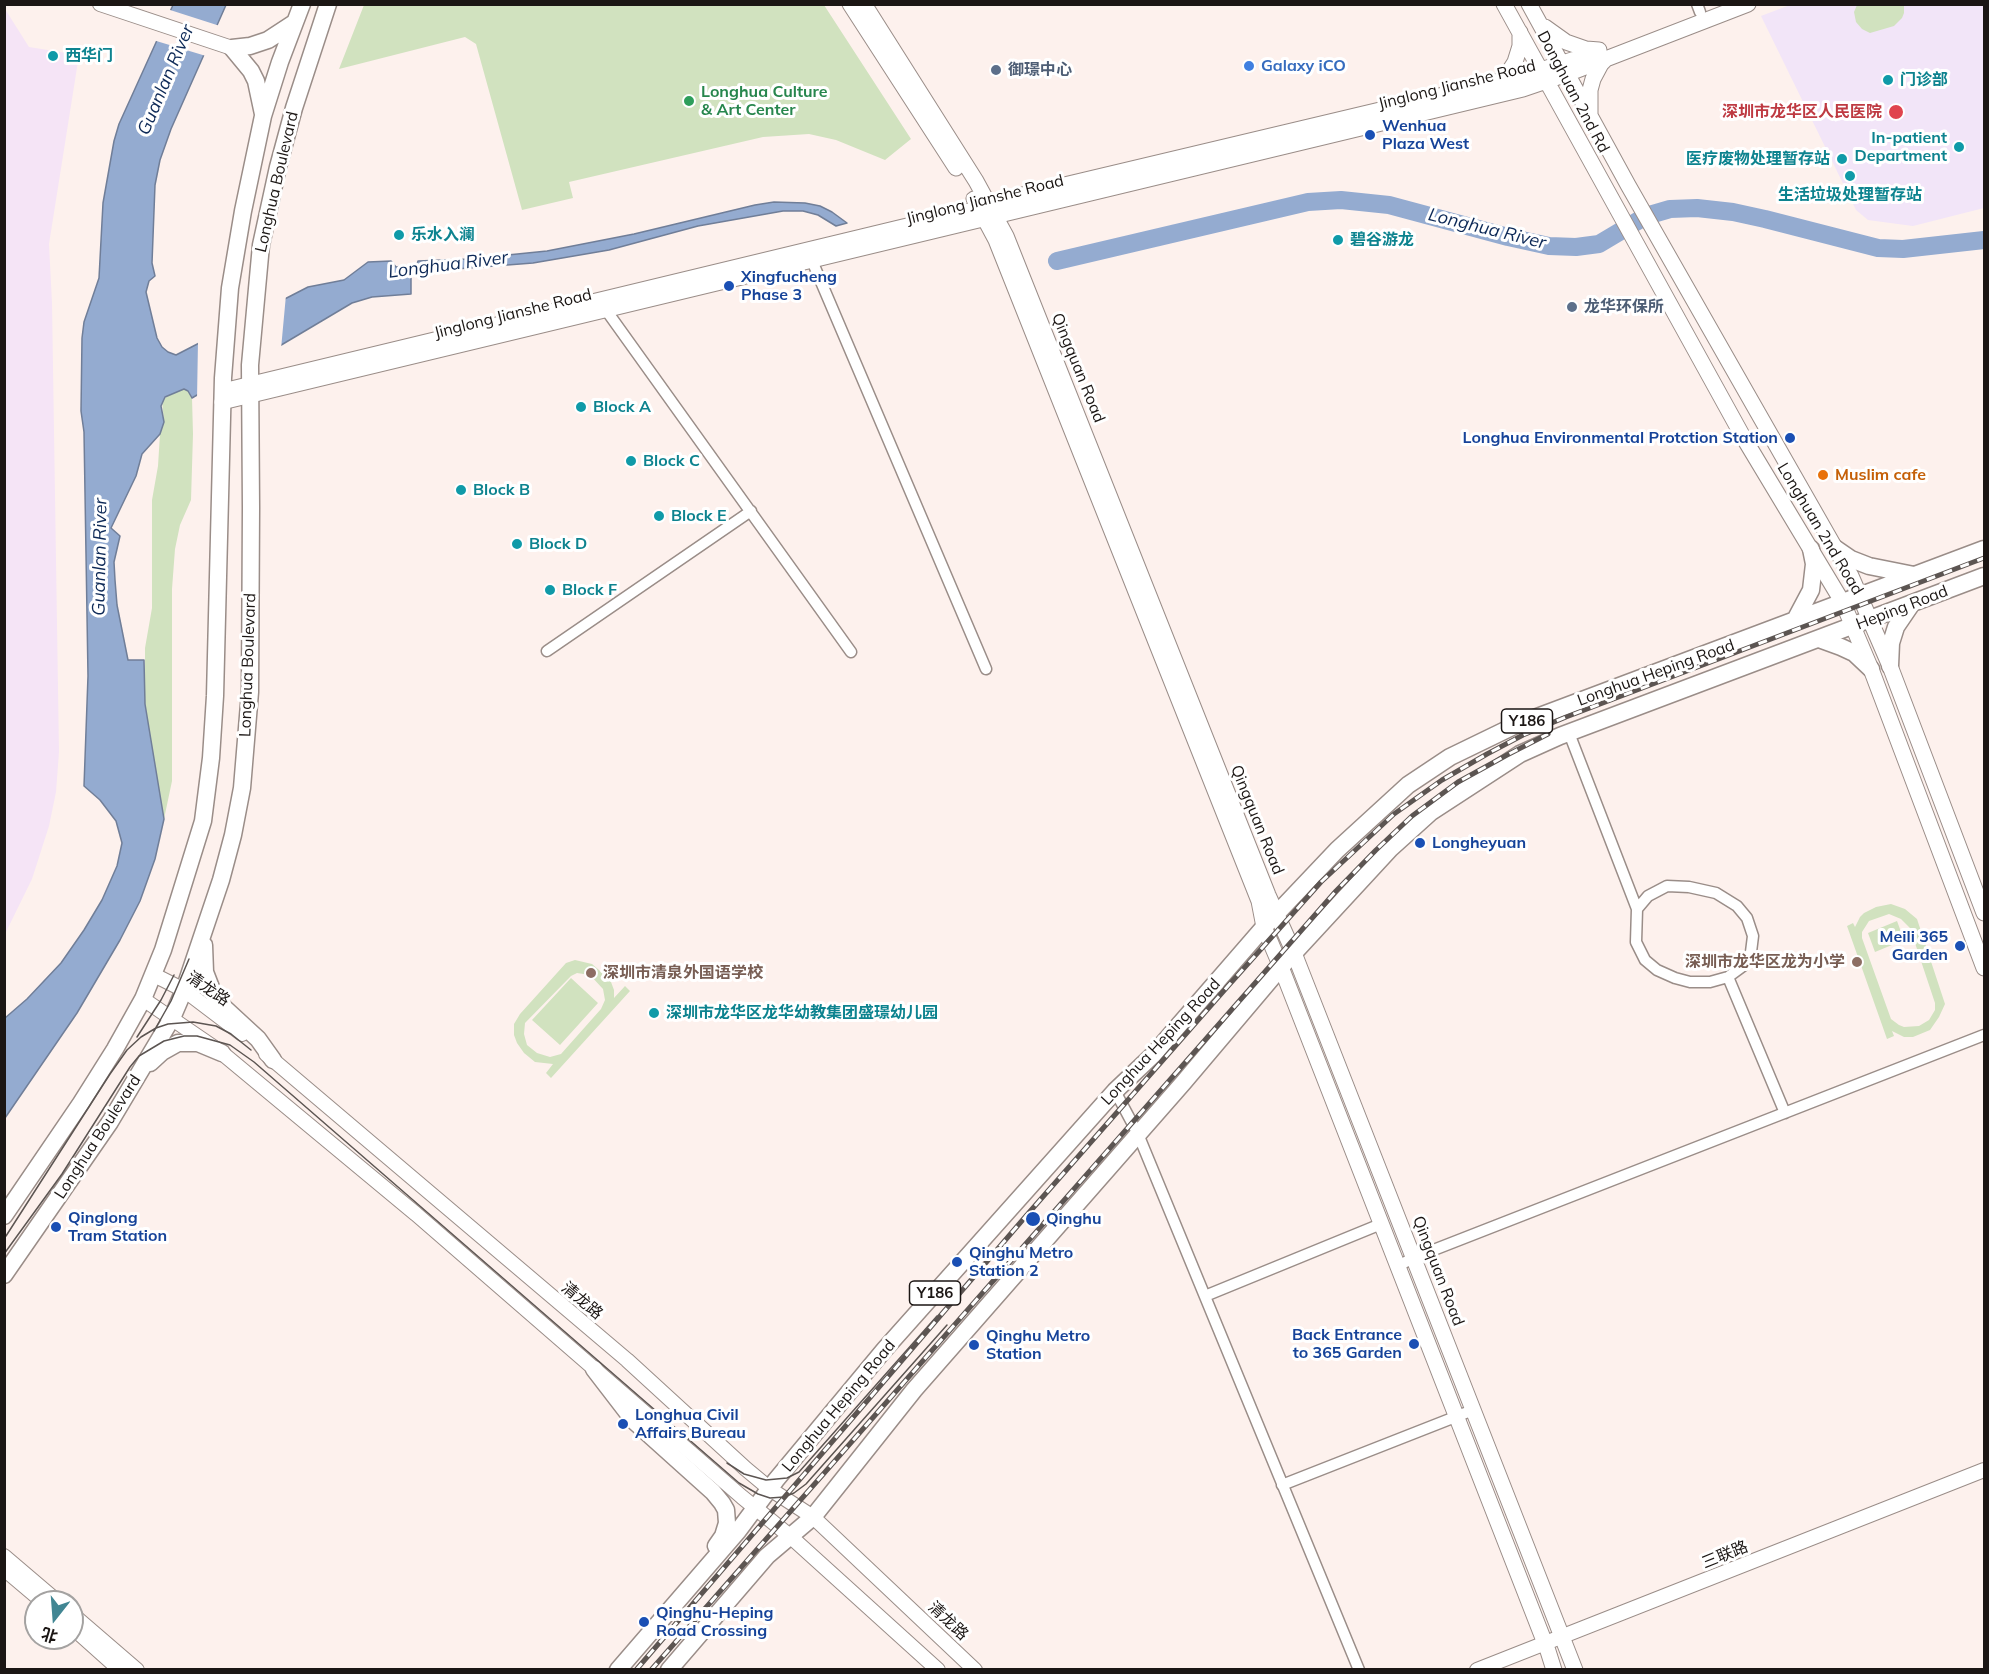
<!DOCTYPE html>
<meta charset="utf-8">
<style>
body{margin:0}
#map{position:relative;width:1989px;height:1674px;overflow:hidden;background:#fdf1ed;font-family:Mulish,"Noto Sans SC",sans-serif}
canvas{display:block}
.frame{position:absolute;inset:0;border:6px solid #1b1614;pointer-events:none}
.north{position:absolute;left:24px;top:1590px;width:60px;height:60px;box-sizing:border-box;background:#fff;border:2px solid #a4a2a1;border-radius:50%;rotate:197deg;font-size:16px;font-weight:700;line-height:24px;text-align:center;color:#1b1614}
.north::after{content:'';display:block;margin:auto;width:21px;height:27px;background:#418693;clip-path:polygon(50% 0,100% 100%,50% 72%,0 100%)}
</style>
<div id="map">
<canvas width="1989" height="1674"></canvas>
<div class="frame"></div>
<div class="north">北</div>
</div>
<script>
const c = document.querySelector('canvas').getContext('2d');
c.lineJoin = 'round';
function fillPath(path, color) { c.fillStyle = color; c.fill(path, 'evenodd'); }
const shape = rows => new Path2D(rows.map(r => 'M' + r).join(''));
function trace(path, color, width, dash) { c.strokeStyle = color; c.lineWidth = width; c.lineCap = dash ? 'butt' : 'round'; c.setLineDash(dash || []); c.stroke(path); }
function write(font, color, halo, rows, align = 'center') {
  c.font = font + ' Mulish,"Noto Sans SC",sans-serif'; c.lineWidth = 6; c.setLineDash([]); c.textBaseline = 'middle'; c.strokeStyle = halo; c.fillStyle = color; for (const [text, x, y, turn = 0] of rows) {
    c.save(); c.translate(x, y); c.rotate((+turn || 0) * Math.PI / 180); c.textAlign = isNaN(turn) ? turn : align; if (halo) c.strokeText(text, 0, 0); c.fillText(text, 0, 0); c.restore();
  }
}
const industrial = shape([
 [5,9,29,47,79,55,49,244,52,303,59,752,56,792,49,826,32,879,5,934]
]);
const medical = shape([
 [1790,5,1984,5,1984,208,1913,226,1868,220,1856,210,1761,16]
]);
const green = shape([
 [364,5,824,5,911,139,885,160,836,140,809,134,763,137,569,182,573,198,522,210,476,44,465,37,339,69],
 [1857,5,1904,5,1904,13,1902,18,1894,26,1870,33,1862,29,1856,22,1854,12],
 [184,389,188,391,192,398,193,434,191,500,180,525,175,549,172,589,172,781,164,819,145,704,145,648,152,608,152,500,158,466,160,434,164,422,162,401,169,394],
 [1891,904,1905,909,1917,919,1945,1004,1939,1017,1930,1030,1913,1037,1904,1037,1892,1031,1894,1036,1887,1039,1847,926,1853,923,1855,927,1860,917,1864,913,1876,907],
 [1889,914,1901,919,1910,928,1935,1003,1935,1010,1929,1020,1919,1026,1904,1027,1899,1025,1891,1019,1862,938,1862,932,1869,921],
 [1897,921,1904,940,1875,952,1868,933],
 [575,960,592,964,599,970,611,982,614,990,614,998,625,986,630,991,551,1078,546,1073,553,1064,535,1062,524,1053,517,1043,514,1035,514,1024,520,1014,566,963],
 [577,973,590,975,603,989,605,1000,601,1009,561,1054,550,1057,537,1053,527,1045,524,1034,525,1023,571,976],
 [571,978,598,1003,560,1045,532,1020]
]);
const water = shape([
 [173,5,226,5,171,129,160,160,155,185,152,263,155,276,149,281,146,292,157,338,162,347,168,352,176,355,308,287,344,280,368,262,391,261,396,267,417,264,418,261,468,259,547,251,634,234,755,205,774,202,805,203,820,206,832,212,847,223,836,226,818,215,803,211,783,211,698,226,609,250,533,263,443,270,411,275,411,294,372,297,352,303,192,398,188,391,184,389,165,397,161,406,164,422,160,434,142,454,136,476,111,528,120,536,114,562,115,580,117,605,128,660,144,660,145,704,164,819,155,859,140,901,120,940,77,1013,5,1118,5,1018,27,999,61,963,84,930,102,900,117,866,122,843,116,821,100,800,84,786,88,676,84,432,81,411,82,338,84,322,99,278,103,203,114,141,119,124,173,5]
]);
const pier = shape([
 [167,9,220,26,206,56,153,40],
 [286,295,281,349,197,399,198,341]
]);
const river = shape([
 [1057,261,1308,202,1341,200,1389,205,1508,237,1549,246,1576,247,1599,244,1646,216,1670,209,1697,208,1733,212,1765,219,1878,248,1903,249,1984,240]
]);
const minor = shape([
 [1697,4,1700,12],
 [810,256,986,669],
 [606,310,851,652],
 [547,651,751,511],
 [1569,733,1637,909,1636,942,1645,960,1657,970,1675,978,1690,982,1710,982,1728,977,1743,966,1751,952,1753,936,1747,918,1737,906,1716,893,1689,887,1667,886,1648,896,1637,909],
 [1728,977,1785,1113],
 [1115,1091,1138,1134,1359,1670],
 [1398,1266,1413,1258,1984,1035],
 [1205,1296,1381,1224],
 [1282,1485,1473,1410]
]);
const tertiary = shape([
 [100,4,232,48],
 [154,975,184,990,242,1034],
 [143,999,222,1053,416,1214,742,1497,791,1537,938,1670],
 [266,1054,627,1360,746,1469,770,1489,813,1517,975,1670],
 [4,1556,58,1602],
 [4,1569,43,1602],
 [72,1614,137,1670],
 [72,1627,120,1670],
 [1477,1670,1984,1470]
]);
const secondary = shape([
 [850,4,956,168],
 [864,4,976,181,1006,236,1268,895,1294,953,1575,1670],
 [1504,4,1742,435,1843,603,1871,669,1984,968],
 [1529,4,1628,185,1851,576,1890,666,1984,913],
 [1545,27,1566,42,1586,49,1599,50],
 [1499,81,1508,73,1515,62,1520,46,1520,32],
 [1590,116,1590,90,1593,79,1601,64,1606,59],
 [974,199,996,240,1259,901,1264,927,1281,967,1548,1651,1554,1670],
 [223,391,990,206,1018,196,1519,77,1594,53],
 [222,402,1523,89,1567,74,1748,4]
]);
const primary = shape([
 [232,48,251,71,256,81,263,114],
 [232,48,250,46,268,40,294,23],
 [1835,548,1851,559,1869,566,1914,575],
 [1794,622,1811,590,1814,564,1811,549],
 [1819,639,1841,647,1854,653,1871,669],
 [1890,666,1891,643,1896,627,1911,605],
 [204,945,205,972,215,998,220,1004,258,1039,273,1060],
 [150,1063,162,1052,178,1043,198,1043,222,1053],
 [4,1216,81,1103,115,1049,143,999,163,950,203,821,211,758,215,696,223,378,230,288,243,211,263,116,280,62,302,4],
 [4,1275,110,1122,172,1018,184,990,221,880,233,835,242,788,250,692,251,508,250,365,261,245,278,167,294,108,328,4],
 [594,1369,634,1421,713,1492,722,1503,726,1510,727,1523,723,1536,716,1546],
 [618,1670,738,1531,776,1480,884,1350,1115,1091,1153,1055,1264,927,1337,850,1408,785,1450,757,1516,725,1984,549],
 [669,1670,767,1556,813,1517,914,1390,1183,1083,1281,967,1390,849,1431,812,1520,754,1560,736,1984,576]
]);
const tram = shape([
 [154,1031,171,1001,189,959],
 [137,1037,161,1000,174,975],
 [6,1236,110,1074,127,1050,141,1037,156,1028,168,1024,193,1022,216,1026,231,1034,251,1050],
 [4,1254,62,1174,130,1067,139,1056,164,1041,184,1036,197,1036,230,1045,254,1062,739,1483,758,1494,770,1498,784,1497,794,1493,806,1484,947,1325],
 [727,1463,744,1474,766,1480,787,1478,799,1472,937,1316]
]);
const rail = shape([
 [636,1670,1026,1216,1228,986,1321,882,1394,814,1442,780,1487,754,1523,735,1566,717,1984,558],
 [651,1670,1336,891,1376,850,1412,816,1458,782,1507,755,1548,734]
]);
const markers = [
 [53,56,6,"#0f9aa8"],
 [1249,66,6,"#3f7fe0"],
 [996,70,6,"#5c6f8a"],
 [1888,80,6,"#0f9aa8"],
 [689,101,6,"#2e9e5b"],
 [1896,112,8,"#e0444e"],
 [1370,135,6,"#1a4fb4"],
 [1959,147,6,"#0f9aa8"],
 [1842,159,6,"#0f9aa8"],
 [1850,176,6,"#0f9aa8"],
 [399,235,6,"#0f9aa8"],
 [1338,240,6,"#0f9aa8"],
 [729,286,6,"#1a4fb4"],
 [1572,307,6,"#5c6f8a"],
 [581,407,6,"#0f9aa8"],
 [1790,438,6,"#1a4fb4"],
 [631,461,6,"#0f9aa8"],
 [1823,475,6,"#e8710a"],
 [461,490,6,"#0f9aa8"],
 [659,516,6,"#0f9aa8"],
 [517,544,6,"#0f9aa8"],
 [550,590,6,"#0f9aa8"],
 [1420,843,6,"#1a4fb4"],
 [1960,946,6,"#1a4fb4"],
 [1857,962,6,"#8d6e63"],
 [591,973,6,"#8d6e63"],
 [654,1013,6,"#0f9aa8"],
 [1033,1219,8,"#1a4fb4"],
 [56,1227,6,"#1a4fb4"],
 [957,1262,6,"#1a4fb4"],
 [1414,1344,6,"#1a4fb4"],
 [974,1345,6,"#1a4fb4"],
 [623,1424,6,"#1a4fb4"],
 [644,1622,6,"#1a4fb4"]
];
const shields = [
 [1527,721,51],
 [935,1293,51]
];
const shieldNames = [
 ["Y186",1527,721],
 ["Y186",935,1293]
];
const cultureNames = [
 ["西华门",65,56],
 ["门诊部",1900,80],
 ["In-patient",1947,138,"right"],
 ["Department",1947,156,"right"],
 ["医疗废物处理暂存站",1830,159,"right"],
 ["生活垃圾处理暂存站",1850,195,"center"],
 ["乐水入澜",411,235],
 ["碧谷游龙",1350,240],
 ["Block A",593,407],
 ["Block C",643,461],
 ["Block B",473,490],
 ["Block E",671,516],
 ["Block D",529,544],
 ["Block F",562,590],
 ["深圳市龙华区龙华幼教集团盛璟幼儿园",666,1013]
];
const shopNames = [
 ["Galaxy iCO",1261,66]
];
const serviceNames = [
 ["御璟中心",1008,70],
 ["龙华环保所",1584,307]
];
const streetNames = [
 ["Jinglong Jianshe Road",1457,85,-14],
 ["Donghuan 2nd Rd",1573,92,62],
 ["Longhua Boulevard",277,182,-77],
 ["Jinglong Jianshe Road",985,200,-14],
 ["Jinglong Jianshe Road",513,314,-14],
 ["Qingquan Road",1078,368,68],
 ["Longhuan 2nd Road",1820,529,59],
 ["Heping Road",1902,608,-21],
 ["Longhua Boulevard",248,665,-88],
 ["Longhua Heping Road",1656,673,-20],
 ["Qingquan Road",1257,820,68],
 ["清龙路",208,989,34],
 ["Longhua Heping Road",1161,1042,-47],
 ["Longhua Boulevard",98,1137,-57],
 ["Qingquan Road",1438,1271,69],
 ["清龙路",582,1301,40],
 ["Longhua Heping Road",839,1406,-50],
 ["三联路",1725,1555,-22],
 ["清龙路",948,1621,43]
];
const leisureNames = [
 ["Longhua Culture",701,92],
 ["& Art Center",701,110]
];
const healthNames = [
 ["深圳市龙华区人民医院",1882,112]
];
const transitNames = [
 ["Wenhua",1382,126],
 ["Plaza West",1382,144],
 ["Xingfucheng",741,277],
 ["Phase 3",741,295],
 ["Longhua Environmental Protction Station",1778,438,"right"],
 ["Longheyuan",1432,843],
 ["Meili 365",1948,937,"right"],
 ["Garden",1948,955,"right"],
 ["Qinglong",68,1218],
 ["Tram Station",68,1236],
 ["Qinghu",1046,1219],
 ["Qinghu Metro",969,1253],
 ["Station 2",969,1271],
 ["Back Entrance",1402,1335,"right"],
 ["to 365 Garden",1402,1353,"right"],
 ["Qinghu Metro",986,1336],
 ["Station",986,1354],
 ["Longhua Civil",635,1415],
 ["Affairs Bureau",635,1433],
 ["Qinghu-Heping",656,1613],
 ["Road Crossing",656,1631]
];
const foodNames = [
 ["Muslim cafe",1835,475]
];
const educationNames = [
 ["深圳市龙华区龙为小学",1845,962],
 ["深圳市清泉外国语学校",603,973,"left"]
];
const waterNames = [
 ["Guanlan River",166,80,-67],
 ["Longhua River",1487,229,14],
 ["Longhua River",448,265,-7],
 ["Guanlan River",100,557,-89]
];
fillPath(industrial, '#f5e4f6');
fillPath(medical, '#f2e5f8');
fillPath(green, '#d1e2bf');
fillPath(water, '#94abd0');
trace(water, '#707e98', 1.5);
fillPath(pier, '#fdf1ed');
trace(river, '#94abd0', 18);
trace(minor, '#9a8d88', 13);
trace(tertiary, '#9a8d88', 16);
trace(secondary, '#9a8d88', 17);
trace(primary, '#9a8d88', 19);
trace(minor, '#fff', 10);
trace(tertiary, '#fff', 14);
trace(secondary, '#fff', 15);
trace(primary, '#fff', 16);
trace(tram, '#5c5552', 1.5);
trace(rail, '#5c5552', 5);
trace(rail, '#fff', 3, [9]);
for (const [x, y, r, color] of markers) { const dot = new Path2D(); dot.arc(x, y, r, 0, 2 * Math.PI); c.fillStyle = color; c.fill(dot); trace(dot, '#fff', 2); }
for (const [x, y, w] of shields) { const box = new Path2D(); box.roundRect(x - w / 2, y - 12, w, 24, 4.5); c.fillStyle = '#fff'; c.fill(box); trace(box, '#1b1614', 1.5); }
write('bold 15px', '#1b1614', null, shieldNames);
write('bold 16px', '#0d838f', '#fff', cultureNames, 'left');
write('bold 16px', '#366cbe', '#fff', shopNames, 'left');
write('bold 16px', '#4e5e75', '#fff', serviceNames, 'left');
write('16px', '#1b1614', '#fff', streetNames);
write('bold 16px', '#27864d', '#fff', leisureNames, 'left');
write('bold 16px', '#be3a42', '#fff', healthNames, 'right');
write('bold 16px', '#164399', '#fff', transitNames, 'left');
write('bold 16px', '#c56008', '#fff', foodNames, 'left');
write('bold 16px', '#785e54', '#fff', educationNames, 'right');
write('italic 18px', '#0d2957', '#fff', waterNames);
</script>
